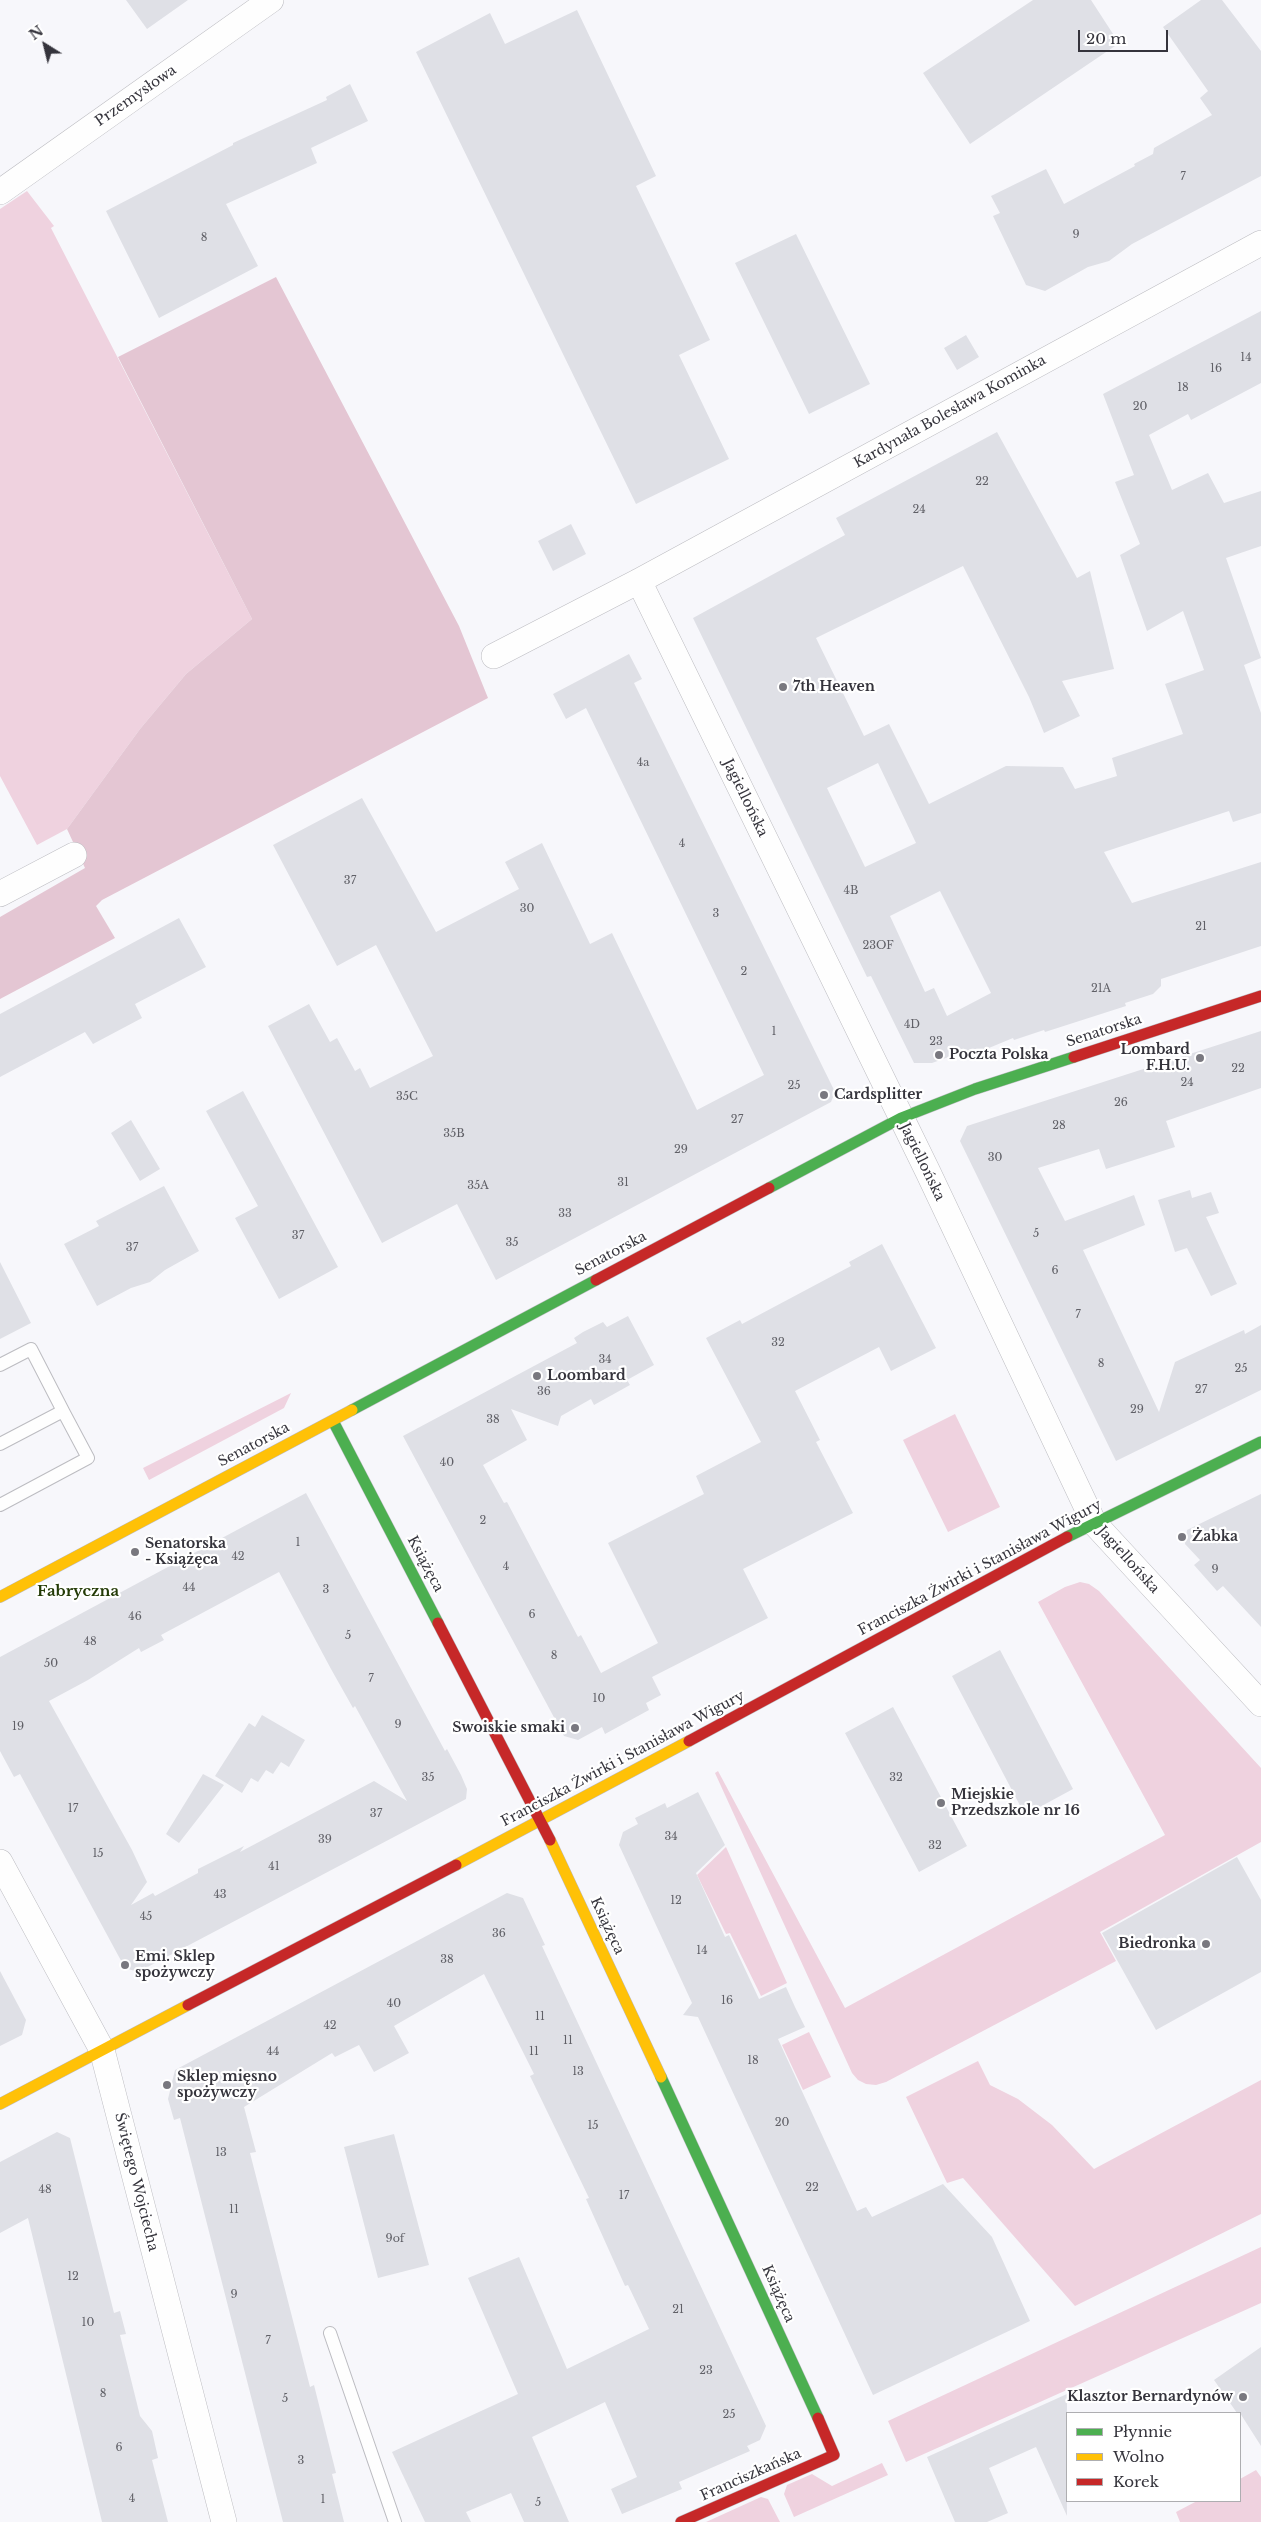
<!DOCTYPE html>
<meta charset="utf-8">
<style>
body{margin:0}
#map{position:relative;width:1261px;height:2522px;overflow:hidden;background:#f7f7fb;font-family:"Libre Baskerville",serif}
canvas{display:block}
.legend{position:absolute;left:1066px;top:2412px;width:175px;height:90px;box-sizing:border-box;background:#fff;border:1px solid #aeaeb1;margin:0;padding:6px 9px;list-style:none;font-size:15px;color:#35343c}
.legend li{display:flex;align-items:center;gap:10px;height:25px}
.legend b{width:25px;border:1px solid #aeaeb1}
.north{position:absolute;left:20px;top:20px;width:50px;height:50px;-webkit-text-stroke:4px #fff;paint-order:stroke;rotate:324deg;font-size:14px;font-weight:700;line-height:20px;text-align:center;color:#35343c}
.north::after{content:'';display:block;margin:auto;width:18px;height:22px;background:#35343c;clip-path:polygon(50% 0,100% 100%,50% 72%,0 100%)}
.scale{position:absolute;left:1078px;top:30px;width:90px;height:22px;box-sizing:border-box;border:2px solid #35343c;border-top:0;padding-left:6px;font-size:15px;line-height:18px;white-space:nowrap;color:#35343c;-webkit-text-stroke:4px #fff;paint-order:stroke}
</style>
<div id="map">
<canvas width="1261" height="2522"></canvas>
<ul class="legend">
<li><b style="height:6px;background:#4caf50"></b>Płynnie</li>
<li><b style="height:6px;background:#ffc107"></b>Wolno</li>
<li><b style="height:6px;background:#c62828"></b>Korek</li>
</ul>
<div class="north">N</div>
<div class="scale">20 m</div>
</div>
<script>
const c = document.querySelector('canvas').getContext('2d');
c.lineJoin = 'round';
function fillPath(path, color) { c.fillStyle = color; c.fill(path, 'evenodd'); }
const shape = rows => new Path2D(rows.map(r => 'M' + r).join(''));
function trace(path, color, width, dash) { c.strokeStyle = color; c.lineWidth = width; c.lineCap = dash ? 'butt' : 'round'; c.setLineDash(dash || []); c.stroke(path); }
function write(font, color, halo, rows, align = 'center') {
  c.font = font + ' "Libre Baskerville",serif'; c.lineWidth = 4.5; c.setLineDash([]); c.textBaseline = 'middle'; c.strokeStyle = halo; c.fillStyle = color; for (const [text, x, y, turn = 0] of rows) {
    c.save(); c.translate(x, y); c.rotate((+turn || 0) * Math.PI / 180); c.textAlign = isNaN(turn) ? turn : align; if (halo) c.strokeText(text, 0, 0); c.fillText(text, 0, 0); c.restore();
  }
}
const green = shape([
 [27,191,54,226,51,228,252,619,186,674,140,729,67,829,37,845,0,776,0,209],
 [291,1393,284,1408,149,1480,143,1468],
 [955,1414,1000,1507,948,1532,903,1440],
 [1080,1582,1089,1584,1099,1591,1261,1768,1261,1842,1100,1932,1116,1961,886,2082,876,2085,866,2084,858,2080,852,2073,715,1773,718,1771,845,2008,1165,1835,1038,1602,1065,1587],
 [726,1847,787,1983,761,1996,730,1933,726,1934,697,1875],
 [809,2032,831,2077,803,2090,782,2045],
 [978,2061,990,2085,1018,2099,1052,2125,1094,2169,1261,2080,1261,2214,1075,2306,963,2178,947,2183,906,2097],
 [1261,2247,1261,2303,906,2462,888,2421],
 [882,2463,888,2475,794,2517,784,2494,787,2485,812,2474,832,2486],
 [1256,2470,1261,2477,1261,2522,1180,2522,1176,2512,1197,2501,1240,2501,1240,2479],
 [761,2497,768,2499,780,2522,706,2522]
]);
const forest = shape([
 [276,277,459,626,488,698,102,900,96,906,115,938,0,999,0,917,85,868,67,829,140,729,186,674,252,619,118,357]
]);
const building = shape([
 [126,0,188,0,147,29],
 [1033,0,1091,0,1115,37,1115,46,970,144,923,73],
 [1201,0,1222,0,1261,51,1261,176,1132,244,1109,261,1088,267,1045,291,1026,285,993,216,1000,213,991,196,1046,169,1064,204,1135,166,1134,164,1153,154,1154,148,1212,115,1200,98,1208,91,1163,27],
 [577,10,656,176,636,186,710,340,679,355,729,459,636,504,416,52,490,13,505,44],
 [350,84,368,121,311,148,317,163,226,204,258,266,159,318,106,211,233,145,233,143,327,100,326,97],
 [796,234,870,384,809,414,735,263],
 [1261,311,1261,383,1191,420,1188,414,1149,435,1172,490,1208,473,1224,503,1261,491,1261,546,1226,558,1261,658,1244,665,1261,713,1261,813,1233,822,1229,811,1104,852,1132,903,1261,862,1261,946,1161,979,1161,986,1153,994,1125,1003,1126,1006,1045,1032,1044,1030,1014,1040,1013,1038,960,1060,957,1054,932,1063,914,1063,871,976,867,977,693,618,845,535,836,518,997,432,1077,578,1090,571,1114,669,1062,681,1080,716,1044,733,1029,697,963,566,816,638,864,736,889,724,929,804,1006,766,1063,767,1075,789,1117,776,1112,758,1183,734,1165,684,1204,670,1183,611,1147,631,1120,555,1140,544,1115,482,1134,475,1103,394],
 [878,763,916,843,865,867,827,788],
 [940,891,991,993,947,1016,934,988,925,992,890,916],
 [966,335,979,357,957,370,944,348],
 [571,524,586,554,553,571,538,541],
 [629,654,642,679,634,683,835,1092,831,1102,496,1280,457,1204,382,1243,268,1026,309,1004,330,1042,337,1038,355,1071,360,1068,370,1088,433,1056,376,945,337,966,273,845,362,798,436,932,519,889,505,862,542,843,590,944,612,933,697,1110,764,1075,586,708,566,719,553,694],
 [179,918,206,967,135,1004,142,1018,93,1044,85,1032,0,1077,0,1014],
 [1261,1031,1261,1088,1166,1121,1175,1147,1106,1169,1099,1149,1038,1168,1065,1221,1134,1195,1145,1225,1083,1250,1159,1412,1175,1362,1244,1330,1245,1334,1261,1325,1261,1390,1116,1461,960,1141,967,1126],
 [243,1091,338,1267,279,1299,235,1218,258,1206,206,1111],
 [131,1120,160,1169,140,1181,111,1133],
 [164,1186,199,1251,165,1270,150,1282,131,1288,97,1306,64,1244,99,1226,96,1221],
 [1190,1190,1192,1198,1211,1192,1219,1213,1206,1217,1237,1284,1211,1296,1187,1248,1175,1252,1158,1200],
 [882,1244,936,1348,891,1371,879,1347,795,1391,820,1440,816,1442,853,1513,743,1569,768,1618,652,1677,661,1695,646,1703,649,1710,605,1734,602,1727,578,1740,564,1736,403,1436,577,1343,574,1338,583,1332,603,1322,607,1327,628,1316,654,1365,627,1380,630,1385,594,1405,591,1399,561,1416,558,1426,511,1409,527,1440,483,1465,504,1503,507,1502,578,1637,581,1635,601,1673,658,1643,608,1543,704,1494,696,1476,761,1442,706,1338,740,1320,742,1324,851,1266,849,1262],
 [0,1262,31,1323,0,1339],
 [306,1493,445,1751,447,1749,461,1775,467,1789,466,1799,138,1972,125,1968,20,1774,14,1777,0,1751,0,1657],
 [279,1572,331,1669,353,1708,355,1706,407,1801,374,1781,240,1852,244,1846,198,1869,198,1873,155,1896,153,1893,131,1905,147,1882,132,1850,49,1701,88,1680,139,1648,141,1652,164,1640,161,1635],
 [1261,1494,1261,1627,1223,1586,1217,1591,1194,1565,1200,1560,1185,1544,1187,1530],
 [1000,1650,1073,1789,1025,1815,952,1676],
 [893,1707,967,1846,919,1872,845,1733],
 [262,1715,305,1740,289,1767,281,1762,273,1774,266,1770,258,1782,251,1778,242,1793,215,1776,249,1723,255,1727],
 [203,1774,224,1785,179,1843,166,1834],
 [698,1792,725,1845,696,1873,725,1937,729,1935,759,1999,786,1987,795,2007,805,2027,778,2039,857,2211,866,2207,872,2217,943,2184,992,2237,1030,2321,873,2395,698,2017,683,2015,692,2003,619,1845,623,1832,638,1824,635,1818,665,1803,667,1808],
 [1237,1857,1261,1900,1261,1972,1156,2030,1102,1933],
 [507,1893,523,1898,545,1945,542,1946,766,2426,760,2440,747,2446,750,2451,679,2482,682,2489,622,2514,611,2489,637,2477,605,2402,532,2437,569,2522,524,2522,511,2493,466,2512,471,2522,425,2522,392,2452,518,2394,468,2278,519,2257,567,2369,649,2329,628,2285,625,2286,586,2199,589,2198,530,2076,534,2074,484,1974,394,2026,409,2053,374,2072,359,2045,335,2057,332,2053,244,2107,256,2152,250,2153,310,2387,314,2385,336,2473,332,2474,344,2522,283,2522,180,2118,174,2120,168,2099,175,2070],
 [0,1971,26,2020,22,2035,0,2046],
 [57,2132,70,2138,114,2313,120,2311,126,2334,120,2335,140,2416,152,2431,158,2458,152,2460,168,2522,102,2522,28,2218,0,2233,0,2162],
 [394,2134,429,2265,378,2278,344,2147],
 [1261,2347,1261,2446,1240,2413,1237,2413,1214,2380],
 [1067,2394,1067,2516,1036,2447,989,2468,1008,2513,987,2522,955,2522,927,2457]
]);
const lane = shape([
 [0,1365,31,1349,63,1411],
 [0,1444,63,1411,88,1458,0,1505],
 [330,2333,395,2522]
]);
const street = shape([
 [0,192,271,0],
 [639,581,928,1172,1094,1523,1261,1704],
 [494,656,639,581,1261,243],
 [0,894,74,855],
 [0,1862,102,2050,224,2522]
]);
const fast = shape([
 [769,1188,901,1118,975,1089,1074,1057],
 [352,1410,596,1280],
 [333,1421,438,1623],
 [1067,1537,1261,1442],
 [661,2077,818,2418]
]);
const slow = shape([
 [0,1597,352,1410],
 [550,1840,661,2077],
 [456,1865,689,1741],
 [0,2104,188,2005]
]);
const jam = shape([
 [1074,1057,1261,996],
 [596,1280,769,1188],
 [438,1623,550,1840],
 [689,1741,1067,1537],
 [188,2005,456,1865],
 [681,2522,834,2455,818,2418]
]);
const markers = [
 [783,687,5,"#79787f"],
 [939,1055,5,"#79787f"],
 [1200,1058,5,"#79787f"],
 [824,1095,5,"#79787f"],
 [537,1376,5,"#79787f"],
 [1182,1537,5,"#79787f"],
 [135,1552,5,"#79787f"],
 [575,1728,5,"#79787f"],
 [941,1803,5,"#79787f"],
 [1206,1944,5,"#79787f"],
 [125,1965,5,"#79787f"],
 [167,2085,5,"#79787f"],
 [1243,2397,5,"#79787f"]
];
const numberNames = [
 ["7",1183,177],
 ["9",1076,235],
 ["8",204,238],
 ["14",1246,358],
 ["16",1216,369],
 ["18",1183,388],
 ["20",1140,407],
 ["22",982,482],
 ["24",919,510],
 ["4a",643,763],
 ["4",682,844],
 ["37",350,881],
 ["4B",851,891],
 ["30",527,909],
 ["3",716,914],
 ["21",1201,927],
 ["23OF",878,946],
 ["2",744,972],
 ["21A",1101,989],
 ["4D",912,1025],
 ["1",774,1032],
 ["23",936,1042],
 ["22",1238,1069],
 ["24",1187,1083],
 ["25",794,1086],
 ["35C",407,1097],
 ["26",1121,1103],
 ["27",737,1120],
 ["28",1059,1126],
 ["35B",454,1134],
 ["29",681,1150],
 ["30",995,1158],
 ["31",623,1183],
 ["35A",478,1186],
 ["33",565,1214],
 ["5",1036,1234],
 ["37",298,1236],
 ["35",512,1243],
 ["37",132,1248],
 ["6",1055,1271],
 ["7",1078,1315],
 ["32",778,1343],
 ["34",605,1360],
 ["8",1101,1364],
 ["25",1241,1369],
 ["27",1201,1390],
 ["36",544,1392],
 ["29",1137,1410],
 ["38",493,1420],
 ["40",447,1463],
 ["2",483,1521],
 ["1",298,1543],
 ["42",238,1557],
 ["4",506,1567],
 ["9",1215,1570],
 ["44",189,1588],
 ["3",326,1590],
 ["6",532,1615],
 ["46",135,1617],
 ["5",348,1636],
 ["48",90,1642],
 ["8",554,1656],
 ["50",51,1664],
 ["7",371,1679],
 ["10",599,1699],
 ["9",398,1725],
 ["19",18,1727],
 ["35",428,1778],
 ["32",896,1778],
 ["17",73,1809],
 ["37",376,1814],
 ["34",671,1837],
 ["39",325,1840],
 ["32",935,1846],
 ["15",98,1854],
 ["41",274,1867],
 ["43",220,1895],
 ["12",676,1901],
 ["45",146,1917],
 ["36",499,1934],
 ["14",702,1951],
 ["38",447,1960],
 ["16",727,2001],
 ["40",394,2004],
 ["11",540,2017],
 ["42",330,2026],
 ["11",568,2041],
 ["44",273,2052],
 ["11",534,2052],
 ["18",753,2061],
 ["13",578,2072],
 ["20",782,2123],
 ["15",593,2126],
 ["13",221,2153],
 ["22",812,2188],
 ["48",45,2190],
 ["17",624,2196],
 ["11",234,2210],
 ["9of",395,2239],
 ["12",73,2277],
 ["9",234,2295],
 ["21",678,2310],
 ["10",88,2323],
 ["7",268,2341],
 ["23",706,2371],
 ["8",103,2394],
 ["5",285,2399],
 ["25",729,2415],
 ["6",119,2448],
 ["3",301,2461],
 ["4",132,2499],
 ["1",323,2500],
 ["5",538,2503]
];
const streetNames = [
 ["Przemysłowa",136,96,-35],
 ["Kardynała Bolesława Kominka",950,412,-29],
 ["Jagiellońska",745,798,64],
 ["Senatorska",1104,1031,-18],
 ["Jagiellońska",922,1162,64],
 ["Senatorska",611,1254,-28],
 ["Senatorska",254,1445,-28],
 ["Jagiellońska",1128,1560,48],
 ["Książęca",425,1564,62],
 ["Franciszka Żwirki i Stanisława Wigury",980,1568,-28],
 ["Franciszka Żwirki i Stanisława Wigury",623,1759,-28],
 ["Książęca",607,1926,65],
 ["Świętego Wojciecha",136,2182,76],
 ["Książęca",778,2294,66],
 ["Franciszkańska",751,2475,-24]
];
const poiNames = [
 ["7th Heaven",793,687],
 ["Lombard",1190,1050,"right"],
 ["F.H.U.",1190,1066,"right"],
 ["Poczta Polska",949,1055],
 ["Cardsplitter",834,1095],
 ["Loombard",547,1376],
 ["Żabka",1192,1537],
 ["Senatorska",145,1544],
 ["- Książęca",145,1560],
 ["Swoiskie smaki",565,1728,"right"],
 ["Miejskie",951,1795],
 ["Przedszkole nr 16",951,1811],
 ["Biedronka",1196,1944,"right"],
 ["Emi. Sklep",135,1957],
 ["spożywczy",135,1973],
 ["Sklep mięsno",177,2077],
 ["spożywczy",177,2093],
 ["Klasztor Bernardynów",1233,2397,"right"]
];
const neighbourhoodNames = [
 ["Fabryczna",78,1592]
];
fillPath(green, '#efd2df');
fillPath(forest, '#e4c6d3');
fillPath(building, '#dfe0e6');
trace(lane, '#bcbcc1', 14);
trace(street, '#bcbcc1', 26);
trace(fast, '#bcbcc1', 12);
trace(slow, '#bcbcc1', 12);
trace(jam, '#bcbcc1', 12);
trace(lane, '#fefefe', 12);
trace(street, '#fefefe', 25);
trace(fast, '#4caf50', 11);
trace(slow, '#ffc107', 11);
trace(jam, '#c62828', 11);
for (const [x, y, r, color] of markers) { const dot = new Path2D(); dot.arc(x, y, r, 0, 2 * Math.PI); c.fillStyle = color; c.fill(dot); trace(dot, '#fff', 2); }
write('11px', '#606067', null, numberNames);
write('14px', '#35343c', '#fff', streetNames);
write('bold 14px', '#35343c', '#fff', poiNames, 'left');
write('bold 15px', '#243b07', '#fff', neighbourhoodNames);
</script>
